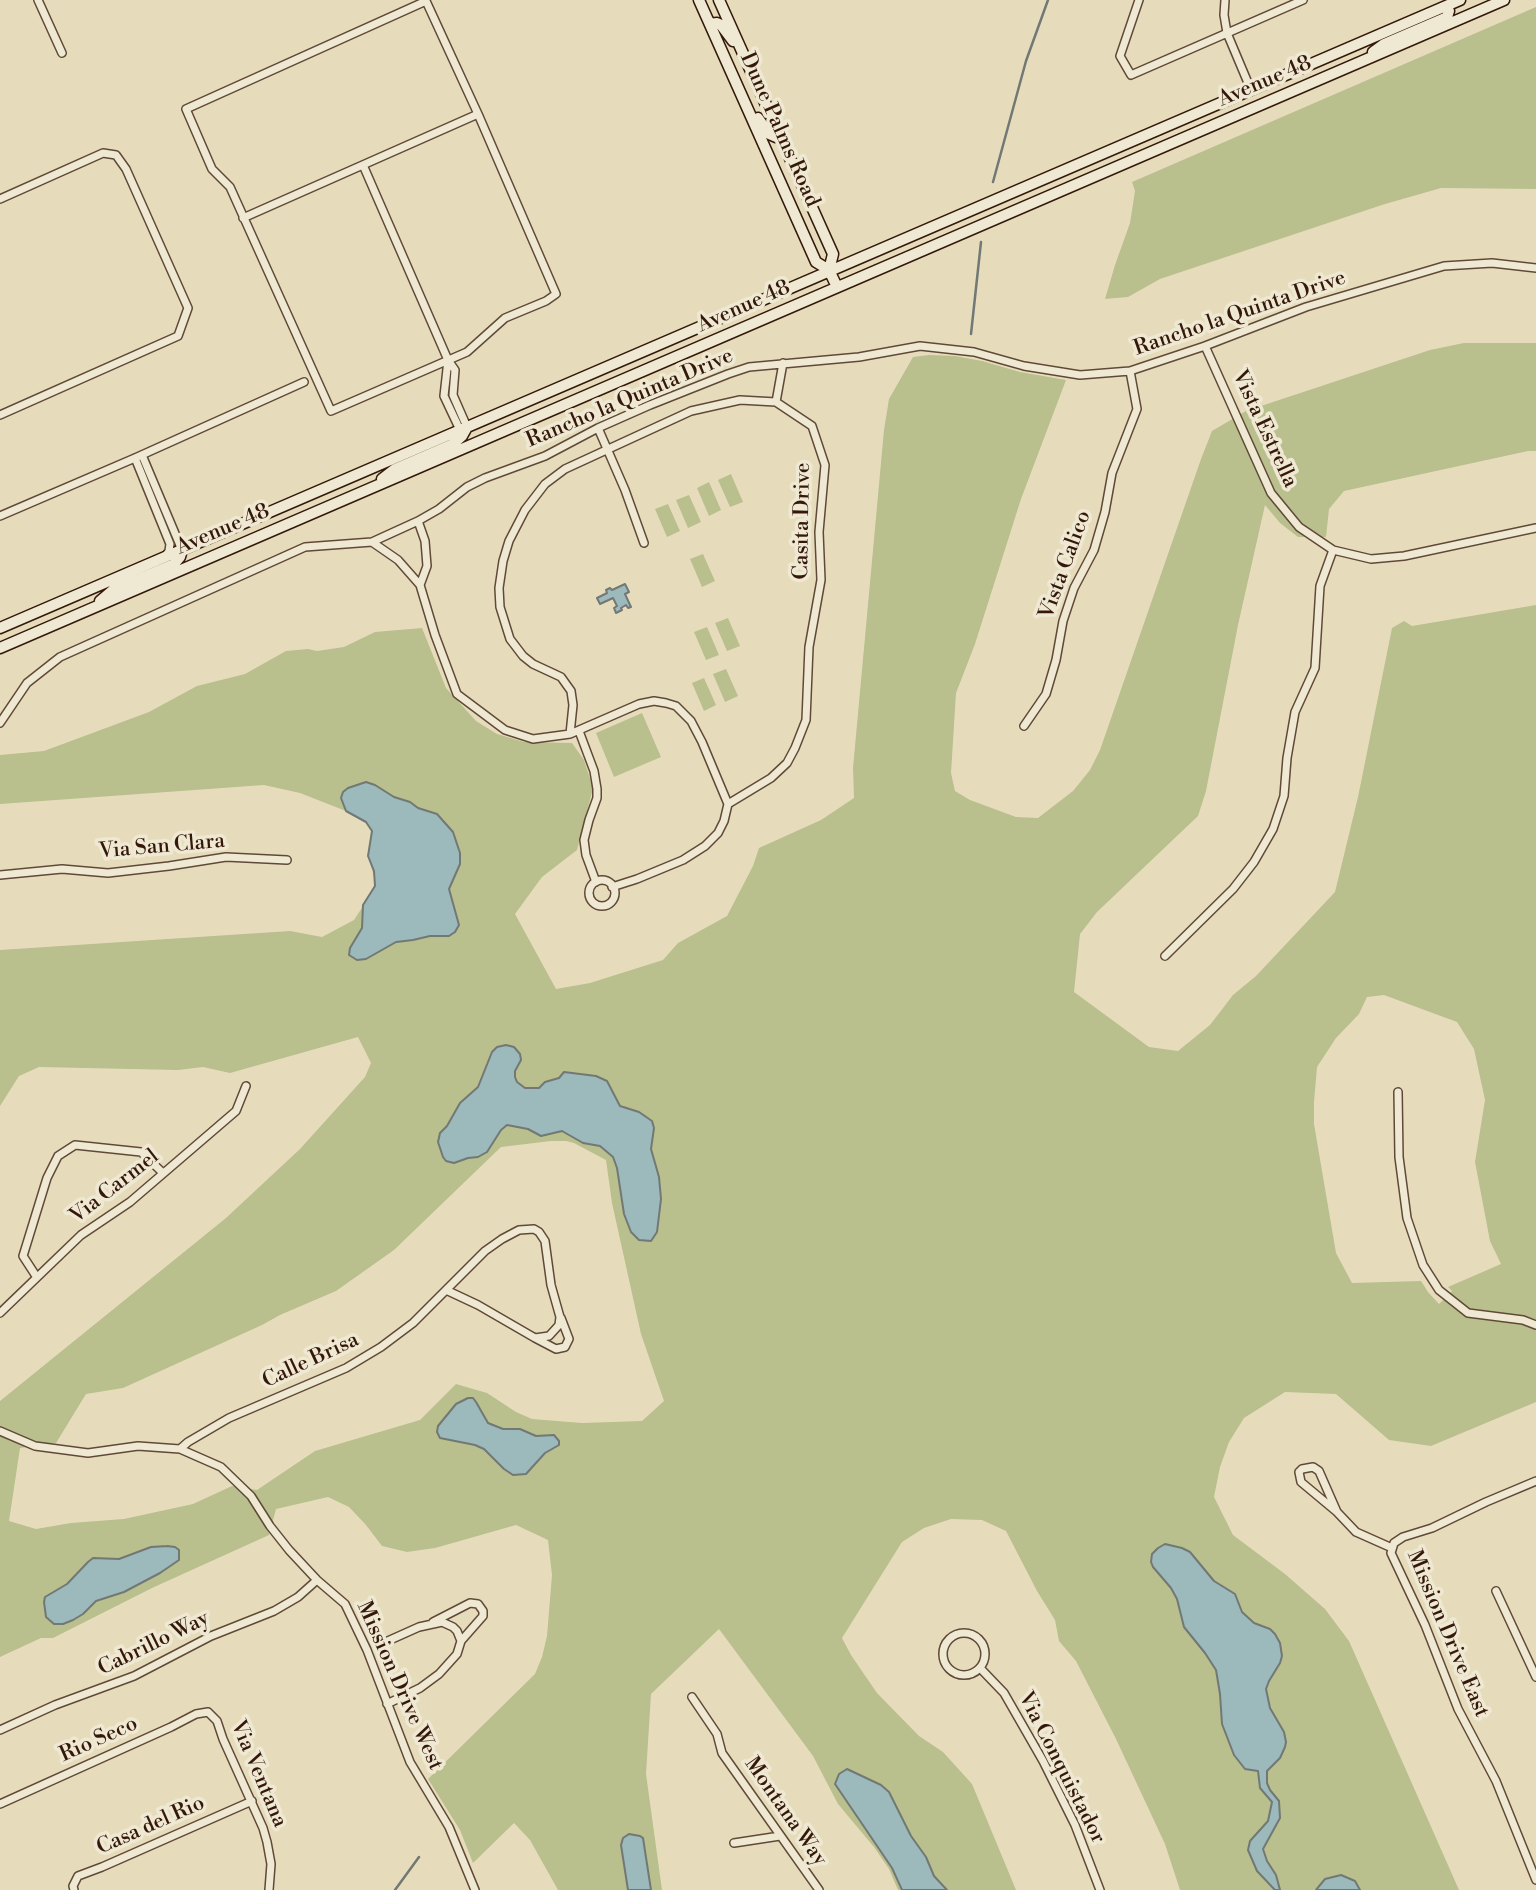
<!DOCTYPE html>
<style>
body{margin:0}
canvas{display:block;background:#e6dcbc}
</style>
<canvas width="1536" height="1890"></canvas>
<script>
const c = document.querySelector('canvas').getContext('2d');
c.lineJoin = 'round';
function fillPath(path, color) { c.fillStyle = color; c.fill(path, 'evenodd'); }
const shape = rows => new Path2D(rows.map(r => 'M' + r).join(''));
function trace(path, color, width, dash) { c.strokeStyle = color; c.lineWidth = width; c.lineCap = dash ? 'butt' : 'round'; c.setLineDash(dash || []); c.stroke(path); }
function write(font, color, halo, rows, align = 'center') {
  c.font = font + ' "Libre Bodoni",serif'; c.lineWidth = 7; c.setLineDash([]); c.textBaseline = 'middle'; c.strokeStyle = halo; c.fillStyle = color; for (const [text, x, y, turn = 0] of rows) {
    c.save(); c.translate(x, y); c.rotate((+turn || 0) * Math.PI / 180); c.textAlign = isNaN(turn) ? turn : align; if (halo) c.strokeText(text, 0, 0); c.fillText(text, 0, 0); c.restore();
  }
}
const green = shape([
 [1536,7,1536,189,1441,188,1385,204,1160,279,1128,297,1105,299,1115,265,1130,223,1135,191,1132,182],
 [1464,343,1536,343,1536,451,1528,451,1344,491,1329,509,1326,537,1298,537,1280,523,1265,505,1238,625,1206,791,1198,816,1097,912,1080,934,1074,992,1149,1047,1178,1051,1210,1025,1233,995,1256,976,1335,892,1358,797,1392,628,1404,621,1412,626,1536,605,1536,1402,1431,1446,1389,1440,1336,1394,1285,1392,1244,1418,1229,1442,1220,1467,1214,1497,1233,1535,1285,1574,1325,1609,1349,1641,1459,1890,1180,1890,1165,1844,1116,1739,1076,1661,1059,1641,1055,1620,1037,1591,1006,1531,982,1520,951,1519,924,1528,902,1542,842,1638,851,1655,877,1693,919,1736,943,1752,972,1784,1016,1890,898,1890,889,1869,874,1847,838,1804,813,1756,719,1629,651,1694,646,1774,662,1890,558,1890,530,1840,514,1823,473,1863,460,1830,428,1779,535,1674,542,1657,547,1636,552,1575,548,1540,516,1525,435,1548,407,1552,382,1546,366,1525,349,1507,328,1497,276,1509,269,1535,152,1588,53,1638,41,1638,0,1657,0,1401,226,1218,300,1149,365,1077,371,1063,358,1037,230,1073,203,1067,178,1070,39,1067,19,1076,0,1106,0,950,290,931,322,937,354,920,373,891,375,880,368,856,372,832,369,825,346,811,300,793,264,785,0,804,0,755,44,751,149,712,197,686,245,674,286,651,308,649,317,651,344,647,375,632,422,628,446,688,476,721,497,734,524,742,572,743,584,760,593,788,577,850,542,877,515,914,556,989,590,983,663,960,678,943,727,916,753,866,759,848,821,820,854,798,853,768,884,430,889,399,913,357,929,355,955,356,982,361,1020,372,1066,380,1021,499,975,644,956,693,951,773,955,791,970,800,1016,817,1038,818,1073,791,1090,770,1100,750,1201,459,1212,431,1246,411,1430,350],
 [1384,995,1457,1022,1474,1049,1485,1100,1475,1162,1490,1241,1501,1264,1448,1287,1452,1291,1439,1304,1428,1292,1421,1281,1352,1283,1336,1253,1314,1124,1314,1102,1317,1067,1336,1038,1359,1014,1367,997],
 [551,1141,566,1141,574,1143,606,1160,612,1203,641,1334,664,1401,642,1421,582,1423,532,1419,516,1412,487,1393,456,1384,420,1420,315,1451,257,1490,232,1486,193,1504,124,1519,71,1523,36,1529,9,1521,20,1448,56,1443,86,1394,123,1388,262,1325,280,1315,336,1291,394,1250,501,1147],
 [731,474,743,502,730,507,718,480],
 [709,482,721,510,709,516,697,488],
 [689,495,701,522,688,528,676,500],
 [668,504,680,531,667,537,655,509],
 [703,554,715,581,702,587,690,559],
 [728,618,740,646,727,651,715,623],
 [707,627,719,655,706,660,694,632],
 [726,669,738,696,725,702,713,674],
 [704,678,716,705,704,711,692,683],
 [642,713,661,757,614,777,596,733]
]);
const water = shape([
 [625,584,629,592,625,594,631,607,628,608,626,605,621,608,622,610,616,613,614,608,617,606,613,598,600,604,597,598,607,593,606,590,610,588,612,590,625,584],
 [366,782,375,785,394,797,410,802,418,808,437,814,453,832,460,853,460,864,449,889,459,925,455,932,449,936,430,936,413,940,396,942,366,959,357,960,349,955,350,948,362,928,363,905,375,886,374,871,368,856,372,831,366,822,346,811,341,798,343,792,348,788,366,782],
 [506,1045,514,1047,520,1054,521,1060,515,1071,515,1077,517,1082,525,1088,539,1088,545,1082,559,1078,564,1072,596,1076,607,1081,620,1106,639,1112,652,1121,654,1128,651,1149,659,1177,661,1199,657,1232,651,1241,639,1240,631,1232,624,1214,617,1168,613,1157,600,1146,583,1143,562,1131,541,1136,528,1129,507,1125,501,1130,487,1152,478,1157,468,1158,454,1163,446,1161,443,1157,438,1142,440,1133,447,1126,460,1103,478,1087,492,1052,497,1047,506,1045],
 [468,1398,473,1398,476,1402,488,1423,503,1429,520,1429,536,1436,554,1435,559,1441,559,1445,545,1453,526,1474,513,1475,504,1469,484,1449,475,1445,440,1438,437,1432,438,1426,456,1404,468,1398],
 [1165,1544,1182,1548,1190,1552,1214,1581,1235,1594,1242,1612,1254,1623,1270,1629,1275,1634,1280,1643,1282,1656,1280,1663,1269,1681,1266,1689,1270,1708,1284,1732,1286,1742,1285,1747,1280,1758,1267,1771,1267,1783,1270,1790,1279,1801,1280,1818,1263,1849,1267,1861,1276,1875,1280,1890,1275,1890,1257,1871,1248,1850,1250,1841,1268,1821,1272,1802,1260,1788,1258,1771,1245,1769,1234,1755,1222,1724,1220,1694,1216,1670,1205,1653,1184,1627,1177,1599,1171,1588,1153,1567,1151,1562,1152,1554,1158,1548,1165,1544],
 [167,1546,175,1547,179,1550,179,1560,160,1573,124,1592,96,1601,83,1614,73,1620,63,1624,54,1624,46,1617,44,1602,45,1597,67,1584,88,1562,93,1558,119,1559,151,1547,167,1546],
 [847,1769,881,1785,889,1792,911,1836,926,1857,934,1876,947,1890,902,1890,892,1868,835,1784,839,1774,847,1769],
 [629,1834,640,1836,643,1838,651,1890,628,1890,621,1845,623,1838,629,1834],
 [1341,1875,1355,1881,1360,1890,1316,1890,1325,1879,1341,1875]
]);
const stream = shape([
 [993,182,1026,61,1048,0],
 [971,334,981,242],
 [395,1890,419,1857]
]);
const street = shape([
 [38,0,62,53],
 [1139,0,1120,56,1131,75,1303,0],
 [1225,0,1224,15,1227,33,1251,90],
 [426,1,478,114,556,294,546,301,505,318,467,352,331,411,230,187,212,169,186,109,426,1],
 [363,165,448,360,455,370,453,395,467,427],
 [0,199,103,153,116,155,126,169,188,308,178,336,0,415],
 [243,218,478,114],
 [1205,346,1271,493,1299,527,1333,550,1371,559,1404,556,1536,528],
 [448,360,444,396,460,430],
 [776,402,783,363],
 [598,428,625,490,644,543],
 [142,455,182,550],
 [135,458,170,544,169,551,164,558],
 [0,516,135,458,304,382],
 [418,521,425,541,427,566,420,585],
 [372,542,398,560,420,585,435,635,457,694,505,730,533,739,570,734,639,704,654,701,666,703,676,706,691,721,702,742,728,804,724,821,718,833,705,846,683,860,637,879,612,887],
 [0,723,27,683,60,657,305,547,372,542,418,521,439,509,467,487,485,478,545,456,598,428,650,405,728,374,749,367,859,357,920,346,974,352,1024,366,1080,375,1130,371,1205,346,1306,307,1444,266,1492,263,1536,268],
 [1024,726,1046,694,1056,660,1063,621,1074,588,1094,550,1105,512,1112,473,1137,409,1130,371],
 [579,731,594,771,597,789,597,798,589,820,584,840,586,855,596,882],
 [570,734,573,705,571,691,561,677,533,664,523,656,510,639,500,607,499,588,503,561,509,541,525,510,545,484,565,469,691,411,740,400,776,402,812,426,825,465,819,532,821,580,809,647,806,720,795,748,787,763,771,778,728,804],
 [0,875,62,869,108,873,169,866,226,857,287,860],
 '589 893a13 13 0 1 1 26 0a13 13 0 1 1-26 0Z',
 [1165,956,1233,889,1254,862,1273,829,1284,796,1287,758,1295,712,1315,668,1320,586,1333,550],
 [1398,1092,1399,1157,1407,1218,1423,1265,1439,1290,1468,1313,1523,1320,1536,1325],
 [36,1276,23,1256,47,1178,58,1156,75,1145,141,1152,163,1173],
 [0,1313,81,1235,130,1202,236,1111,246,1086],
 [535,1338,556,1349,565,1347,569,1339,561,1318],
 [0,1431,35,1446,88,1453,138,1446,180,1449,221,1467,251,1496,270,1526,289,1550,317,1580,345,1604,367,1650,410,1762,449,1827,475,1890],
 [180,1449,188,1442,229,1418,346,1368,381,1347,413,1323,485,1251,502,1239,519,1230,534,1229,539,1232,545,1241,551,1285,560,1317,559,1325,549,1336,535,1338,478,1305,446,1290],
 [1536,1481,1486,1502,1432,1528,1403,1537,1394,1543,1391,1553,1425,1625,1458,1709,1496,1781,1536,1880],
 [1337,1512,1319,1471,1313,1467,1302,1469,1299,1472,1301,1482,1337,1512,1356,1532,1392,1548],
 [1496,1591,1536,1677],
 [433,1622,470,1603,478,1604,483,1611,483,1616,461,1641],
 [372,1624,381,1644,419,1627,442,1622,453,1627,457,1631,461,1641,457,1654,439,1674,420,1688,387,1704],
 '943 1654a21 21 0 1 1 42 0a21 21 0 1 1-42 0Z',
 [980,1668,1004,1693,1043,1761,1075,1825,1100,1890],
 [692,1697,717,1734,722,1753,819,1890],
 [0,1730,55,1705,134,1676,211,1636,274,1611,298,1597,317,1580],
 [0,1804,171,1727,196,1714,208,1712,217,1721,223,1739,263,1828,267,1842,271,1864,269,1890],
 [734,1843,780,1836],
 [74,1890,73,1886,78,1876,102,1867,252,1801]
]);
const secondary = shape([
 [699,0,816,262,829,270,837,287],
 [719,0,833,254,829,270],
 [710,24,717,23,721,25,733,41],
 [1373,52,1384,44,1447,17,1449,11,1447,6],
 [758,118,769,134,776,137,780,136],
 [382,479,395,469,453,444,462,436,467,427],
 [100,601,113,590,174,564,180,557,182,550],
 [0,628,1460,0],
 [0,648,1504,0]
]);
const streetNames = [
 ["Avenue 48",1265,82,-23],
 ["Dune Palms Road",779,130,66],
 ["Avenue 48",744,307,-24],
 ["Rancho la Quinta Drive",1240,314,-19],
 ["Rancho la Quinta Drive",630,399,-23],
 ["Vista Estrella",1264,429,65],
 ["Casita Drive",803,521,-89],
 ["Avenue 48",223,530,-23],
 ["Vista Calico",1066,565,-70],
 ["Via San Clara",162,847,-5],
 ["Via Carmel",115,1187,-38],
 ["Calle Brisa",311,1361,-25],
 ["Mission Drive East",1447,1634,67],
 ["Cabrillo Way",154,1644,-26],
 ["Mission Drive West",399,1686,66],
 ["Rio Seco",99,1740,-24],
 ["Via Conquistador",1061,1768,63],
 ["Via Ventana",258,1774,67],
 ["Montana Way",785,1812,55],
 ["Casa del Rio",151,1826,-24]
];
fillPath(green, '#b9bf8d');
fillPath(water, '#9cb9bc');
trace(water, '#727975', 2);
trace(stream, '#727975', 2.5);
trace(street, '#604a37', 10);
trace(secondary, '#34190b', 13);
trace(street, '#efe8d3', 7);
trace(secondary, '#efe8d3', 10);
write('21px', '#34190b', '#efe8d3', streetNames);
</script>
